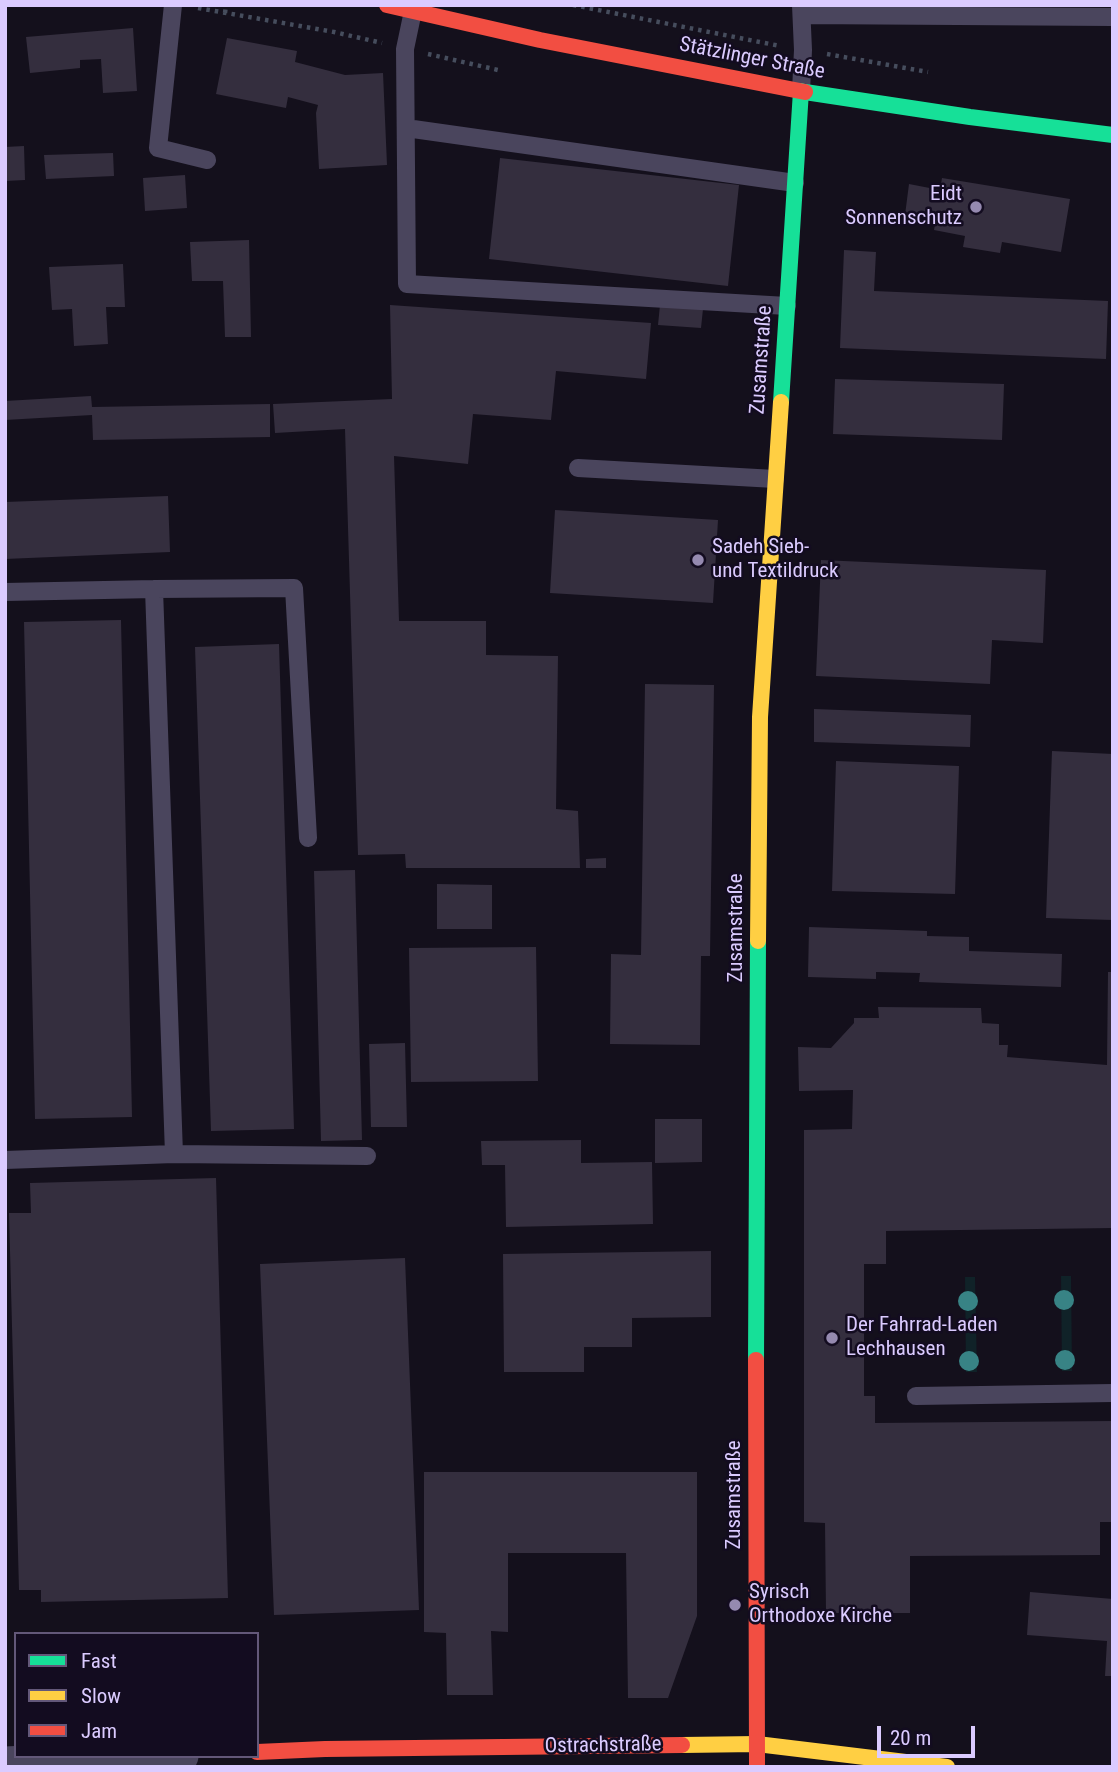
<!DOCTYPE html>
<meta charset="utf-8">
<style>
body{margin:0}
#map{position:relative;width:1118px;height:1772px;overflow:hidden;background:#14101c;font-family:"Roboto Condensed",sans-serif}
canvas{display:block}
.frame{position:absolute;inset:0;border:7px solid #dbcbff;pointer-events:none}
.legend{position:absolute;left:14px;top:1632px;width:245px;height:126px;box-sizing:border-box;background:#130c20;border:2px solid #635879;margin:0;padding:9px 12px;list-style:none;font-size:21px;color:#dbcbff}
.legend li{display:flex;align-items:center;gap:14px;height:35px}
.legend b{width:35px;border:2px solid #635879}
.scale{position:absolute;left:877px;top:1726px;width:98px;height:32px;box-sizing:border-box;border:4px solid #dbcbff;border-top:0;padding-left:9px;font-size:21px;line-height:24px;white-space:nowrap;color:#dbcbff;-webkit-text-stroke:5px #130c20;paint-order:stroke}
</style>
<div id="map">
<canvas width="1118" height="1772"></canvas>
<div class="frame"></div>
<ul class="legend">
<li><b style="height:9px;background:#16e098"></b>Fast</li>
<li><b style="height:9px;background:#ffcf43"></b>Slow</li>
<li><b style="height:9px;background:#f24e42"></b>Jam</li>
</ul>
<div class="scale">20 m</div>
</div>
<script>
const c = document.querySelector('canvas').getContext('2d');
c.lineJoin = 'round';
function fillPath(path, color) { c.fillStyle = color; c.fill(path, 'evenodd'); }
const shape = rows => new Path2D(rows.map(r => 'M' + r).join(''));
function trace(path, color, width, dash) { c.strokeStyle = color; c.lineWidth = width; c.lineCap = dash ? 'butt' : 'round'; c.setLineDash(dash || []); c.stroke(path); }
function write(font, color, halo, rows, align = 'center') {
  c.font = font + ' "Roboto Condensed",sans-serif'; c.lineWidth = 5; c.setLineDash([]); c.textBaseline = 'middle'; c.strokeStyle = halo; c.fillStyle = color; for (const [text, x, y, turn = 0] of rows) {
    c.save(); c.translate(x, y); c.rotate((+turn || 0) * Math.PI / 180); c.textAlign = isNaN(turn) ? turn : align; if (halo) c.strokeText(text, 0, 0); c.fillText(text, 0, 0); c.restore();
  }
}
const green = shape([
 [1061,1276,1071,1276,1072,1371,1062,1371],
 [965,1277,975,1277,977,1372,966,1372]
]);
const building = shape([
 [133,28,137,91,103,93,101,59,80,60,80,68,30,73,26,37],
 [227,38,297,51,295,62,345,75,383,73,387,165,319,169,316,113,318,105,288,97,286,108,216,94],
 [24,146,25,180,5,181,5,147],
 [113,153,114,176,46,179,44,155],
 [500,158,739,185,728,286,489,259],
 [185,175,187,208,145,211,143,178],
 [942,178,1070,199,1061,252,1002,242,1000,253,963,247,965,236,934,230,936,219,905,215,909,184,940,190],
 [249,240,251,337,225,337,223,281,192,281,190,242],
 [844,250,876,252,874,291,1108,301,1106,359,840,348],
 [123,264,125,307,106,307,108,344,74,346,72,309,52,310,49,267],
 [390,305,651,323,646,379,556,371,551,420,473,414,468,464,394,456,399,621,486,621,486,655,558,656,556,809,578,811,580,868,406,868,405,854,358,855,345,429,275,433,273,404,392,399],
 [660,305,703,309,701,328,658,325],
 [835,379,1004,384,1002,440,833,434],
 [91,396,92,407,270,404,270,437,93,440,92,415,5,420,5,401],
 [168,496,170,552,5,559,5,502],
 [555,510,718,520,713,603,550,593],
 [821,560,1046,570,1043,643,992,640,990,684,816,676],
 [121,620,132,1117,35,1119,24,622],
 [279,644,294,1129,211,1131,195,647],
 [645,684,714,685,710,956,701,956,700,1045,610,1044,611,954,641,955],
 [814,709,971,715,970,747,814,742],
 [1052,751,1113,754,1113,920,1046,918],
 [836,761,959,766,955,894,832,891],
 [606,858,606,868,586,868,586,859],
 [355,870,362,1140,321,1141,314,871],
 [437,884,492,885,492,929,437,929],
 [809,927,927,931,927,936,969,937,969,951,1062,954,1061,987,919,982,920,973,876,972,876,979,808,977],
 [536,947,538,1081,411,1082,409,948],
 [1108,972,1113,972,1113,1228,886,1231,886,1264,864,1264,864,1396,875,1396,875,1423,1113,1421,1113,1522,1100,1522,1100,1555,910,1556,910,1613,826,1613,825,1523,804,1522,804,1130,852,1129,853,1090,799,1091,798,1047,831,1048,854,1023,854,1018,879,1018,878,1007,981,1008,982,1023,999,1024,999,1045,1008,1045,1007,1057,1107,1065],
 [405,1043,407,1127,371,1127,369,1044],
 [655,1119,702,1119,702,1162,655,1163],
 [581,1140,581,1163,652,1162,653,1224,506,1227,505,1165,482,1165,481,1141],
 [216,1178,228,1598,41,1602,41,1590,19,1590,9,1213,31,1213,30,1183],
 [711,1251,711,1317,632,1318,632,1347,584,1347,584,1372,504,1372,503,1254],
 [405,1258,419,1610,274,1615,260,1264],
 [424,1472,697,1472,697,1616,668,1698,628,1698,626,1553,508,1553,508,1632,491,1631,493,1695,447,1695,446,1633,424,1632],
 [1030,1592,1113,1599,1113,1676,1105,1676,1107,1641,1027,1635]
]);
const path = shape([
 [573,5,780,46],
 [198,8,334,32,382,43],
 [225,13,226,5],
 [428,54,498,70],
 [827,54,928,72]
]);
const lane = shape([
 [173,5,158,148,207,160],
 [413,11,405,49,407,284,787,306],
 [802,15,1113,17],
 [801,91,803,50,801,5],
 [406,128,795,183],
 [578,468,775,479],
 [5,592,154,589],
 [174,1154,367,1156],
 [5,1160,174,1154,154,589,294,588,308,838],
 [916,1396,1113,1393]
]);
const street = shape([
 [5,1764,181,1756]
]);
const fast = shape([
 [805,92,970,117,1113,135],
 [781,402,801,91],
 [756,1360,758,941]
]);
const slow = shape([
 [758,941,760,717,781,402],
 [682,1745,757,1744,947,1767]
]);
const jam = shape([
 [387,5,540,40,805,92],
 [756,1360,757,1767],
 [257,1752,325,1749,682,1745]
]);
const trees = [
 [1064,1300],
 [968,1301],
 [1065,1360],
 [969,1361]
];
const markers = [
 [976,207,7,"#958ab0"],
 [698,560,7,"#958ab0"],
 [832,1338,7,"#958ab0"],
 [735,1605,7,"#958ab0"]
];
const streetNames = [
 ["Stätzlinger Straße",752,59,11],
 ["Zusamstraße",762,360,-86],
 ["Zusamstraße",737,928,-90],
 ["Zusamstraße",735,1495,-90],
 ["Ostrachstraße",603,1746,-1]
];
const poiNames = [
 ["Eidt",962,195,"right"],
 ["Sonnenschutz",962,219,"right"],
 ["Sadeh Sieb-",712,548],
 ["und Textildruck",712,572],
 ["Der Fahrrad-Laden",846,1326],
 ["Lechhausen",846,1350],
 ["Syrisch",749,1593],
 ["Orthodoxe Kirche",749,1617]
];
fillPath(green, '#102228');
fillPath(building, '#342e3e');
trace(path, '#464d5d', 4.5, [3.5, 5]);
trace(lane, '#4a455d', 18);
trace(street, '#4a455d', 35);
trace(fast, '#16e098', 16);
trace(slow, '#ffcf43', 16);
trace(jam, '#f24e42', 16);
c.fillStyle = '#388385';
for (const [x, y] of trees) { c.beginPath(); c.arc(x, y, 10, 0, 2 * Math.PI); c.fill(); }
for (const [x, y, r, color] of markers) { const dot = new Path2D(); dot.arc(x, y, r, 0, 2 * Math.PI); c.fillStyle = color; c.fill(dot); trace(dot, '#130c20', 2.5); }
write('21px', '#dbcbff', '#130c20', streetNames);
write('21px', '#dbcbff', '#130c20', poiNames, 'left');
</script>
